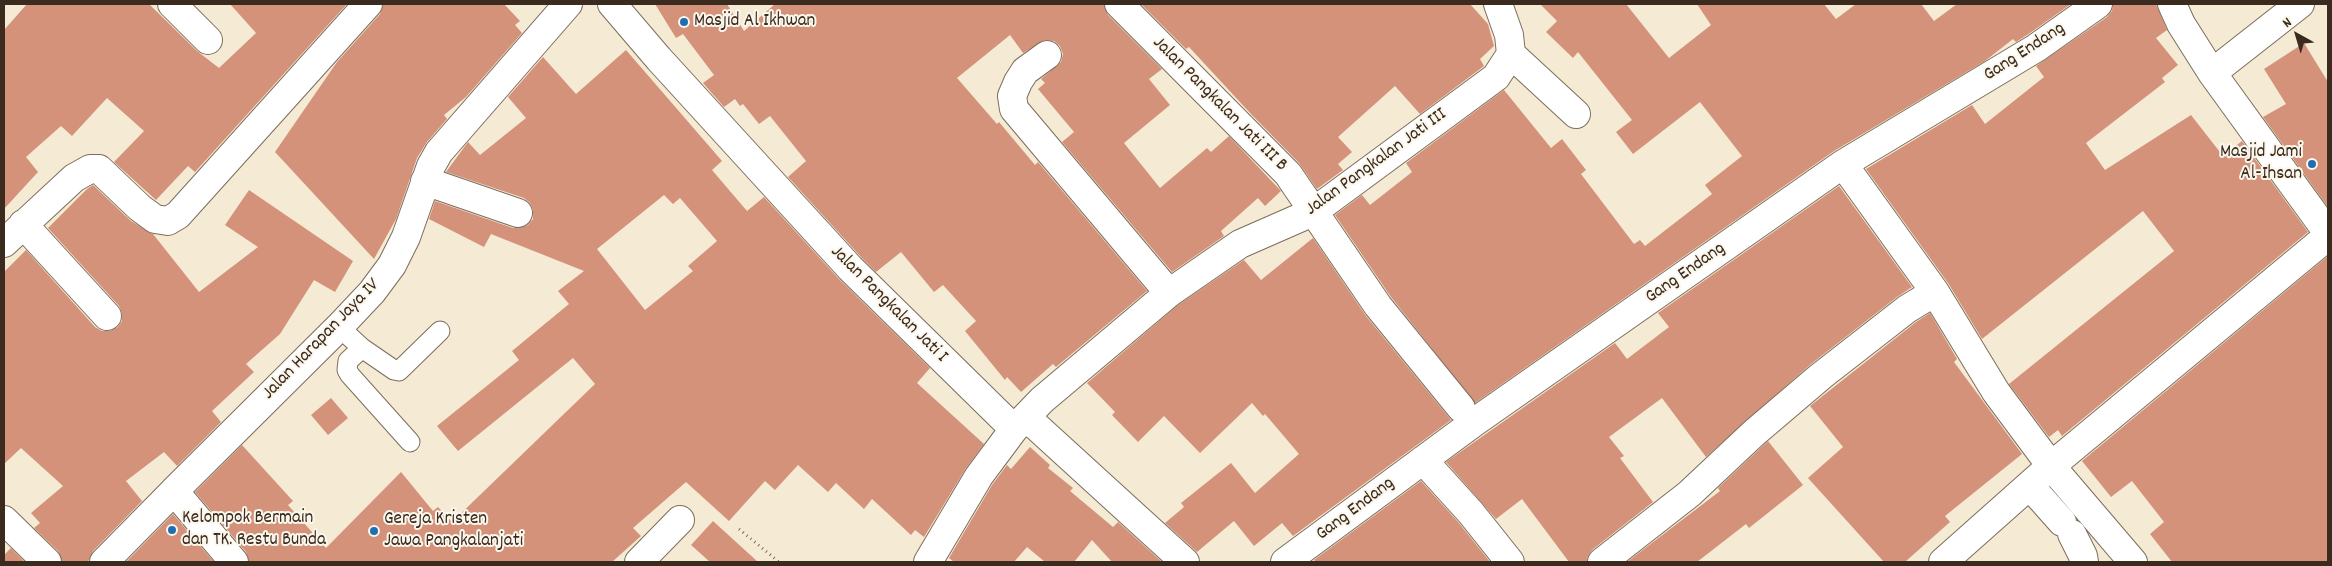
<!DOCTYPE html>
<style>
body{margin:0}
#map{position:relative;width:2332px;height:566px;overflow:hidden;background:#f5ead3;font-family:Dekko,sans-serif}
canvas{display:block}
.frame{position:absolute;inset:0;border:5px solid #3b2a1e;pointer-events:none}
.north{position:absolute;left:2272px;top:10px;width:50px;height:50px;-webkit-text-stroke:4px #fbf7ec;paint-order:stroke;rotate:321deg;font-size:14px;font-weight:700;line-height:20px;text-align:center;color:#3b2a1e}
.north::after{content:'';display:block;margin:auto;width:18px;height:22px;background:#3b2a1e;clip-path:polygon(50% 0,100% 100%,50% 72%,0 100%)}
</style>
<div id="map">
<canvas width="2332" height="566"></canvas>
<div class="frame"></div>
<div class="north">N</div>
</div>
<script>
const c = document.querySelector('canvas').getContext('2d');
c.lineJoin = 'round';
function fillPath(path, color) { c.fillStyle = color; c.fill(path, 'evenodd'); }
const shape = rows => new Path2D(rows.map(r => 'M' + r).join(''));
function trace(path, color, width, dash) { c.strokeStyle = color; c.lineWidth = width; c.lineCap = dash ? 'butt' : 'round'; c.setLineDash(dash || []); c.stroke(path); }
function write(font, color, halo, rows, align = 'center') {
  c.font = font + ' Dekko,sans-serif'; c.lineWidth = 4; c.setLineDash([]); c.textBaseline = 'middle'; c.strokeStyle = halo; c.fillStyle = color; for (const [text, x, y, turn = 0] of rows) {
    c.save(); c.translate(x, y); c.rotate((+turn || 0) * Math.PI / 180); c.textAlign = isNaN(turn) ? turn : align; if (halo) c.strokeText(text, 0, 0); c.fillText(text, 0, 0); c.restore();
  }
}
const building = shape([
 [27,4,149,4,197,51,219,68,256,33,230,4,347,4,195,172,188,166,156,200,114,162,144,131,107,98,72,136,61,126,26,157,38,172,4,209,4,30],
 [383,4,504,4,520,21,515,25,522,33,466,97,444,115,447,119,427,142,417,158,396,219,374,259,275,152,337,62,380,14],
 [655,4,727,4,744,31,775,4,1104,4,1108,15,1162,69,1149,79,1170,105,1124,143,1160,188,1207,148,1211,152,1229,136,1281,191,1265,206,1258,198,1221,231,1224,236,1172,272,1062,142,1074,132,1038,89,1045,83,1041,79,1061,62,1063,54,1060,46,1054,41,1045,40,1023,53,1010,35,957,78,997,124,999,122,1035,165,1038,162,1147,291,1056,367,1053,364,1021,392,1007,377,1005,380,965,331,976,321,943,285,934,292,901,252,876,272,861,257,788,177,806,161,770,116,759,124,743,104,740,106,735,99,724,107,703,83,714,75,683,34,676,38],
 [1141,4,1470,4,1488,24,1494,46,1480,59,1484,66,1420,114,1395,86,1338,137,1352,152,1338,164,1343,170,1317,189,1299,163,1251,114,1189,47,1186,49],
 [1540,4,1626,4,1669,58,1711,25,1697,4,1824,4,1836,19,1856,4,1921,4,1934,21,1957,4,2071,4,2027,35,2016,42,2013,39,1985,61,1834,151,1475,403,1391,297,1335,215,1362,195,1370,205,1412,172,1406,163,1504,90,1551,148,1562,139,1586,170,1581,174,1634,244,1640,240,1645,246,1712,194,1705,185,1742,156,1700,102,1633,154,1616,132,1632,120,1578,52,1573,58,1546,32,1557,21],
 [2113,4,2156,4,2167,30,2156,38,2178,65,2162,78,2165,82,2086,143,2105,170,2191,115,2223,156,2242,141,2308,232,2062,436,2058,430,2049,437,2009,384,2174,251,2143,211,1982,339,1948,283,1866,169,1972,105,1985,124,2044,77,2036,66,2107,17,2112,11],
 [2304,43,2328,82,2328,207,2263,117,2286,104,2264,69],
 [626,50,722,161,712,170,747,211,764,197,839,279,930,368,917,383,984,444,966,468,924,537,915,530,911,535,872,499,864,509,836,483,828,492,798,465,775,490,765,481,729,521,686,482,633,528,641,536,612,562,249,562,246,552,195,492,242,445,293,501,288,505,326,548,401,472,433,511,438,507,452,522,595,384,573,358,458,451,437,426,519,360,512,351,569,304,558,291,584,271,491,234,484,247,429,219,435,201,513,228,520,228,528,225,533,219,533,210,530,203,524,198,446,172,468,142,480,155,526,118,508,97,543,57,576,94],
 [664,195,673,204,680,198,717,241,688,266,693,271,645,310,597,249],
 [93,185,131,221,153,234,199,292,258,247,225,225,249,190,353,261,335,292,314,280,280,334,246,364,254,372,212,411,221,422,177,466,164,452,126,481,142,501,93,551,89,560,87,562,62,562,58,551,34,528,40,523,31,513,63,486,21,448,4,464,4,272,26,250,95,327,102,331,110,331,118,327,122,321,122,313,119,306,48,228,87,189],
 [1839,186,1912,287,1897,297,1811,364,1706,457,1662,398,1609,437,1624,456,1620,458,1653,502,1592,550,1588,556,1587,562,1569,562,1522,499,1496,519,1446,462,1615,343,1627,359,1669,327,1658,313],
 [1313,238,1366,316,1451,420,1293,536,1282,523,1254,546,1234,521,1197,552,1165,523,1184,507,1181,503,1231,463,1255,493,1299,454,1265,414,1263,416,1252,403,1200,453,1164,416,1138,442,1112,415,1115,412,1087,383,1178,305,1244,260,1261,280],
 [2328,256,2328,562,2172,562,2150,534,2164,522,2132,481,2111,497,2082,461],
 [1930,313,1957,359,1954,362,2022,454,1945,516,1950,522,1905,562,1884,562,1808,478,1843,447,1810,406,1916,322],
 [331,398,348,418,328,435,311,415],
 [1768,441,1803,485,1749,528,1746,524,1697,562,1627,562,1720,491,1718,488],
 [1030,447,1050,465,1048,468,1073,488,1070,491,1113,527,1118,522,1162,562,1112,562,1092,540,1074,562,1045,562,1027,547,1014,562,954,562,949,558,992,485,1007,465,1011,469],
 [1421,481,1459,523,1490,562,1316,562,1314,560],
 [173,514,214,562,126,562],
 [713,521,758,562,710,562,691,545],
 [11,548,25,562,4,562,4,555]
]);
const path = shape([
 [739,529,779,562]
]);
const service = shape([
 [339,327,362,348,348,361,347,370,350,375,410,442],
 [362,348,394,370,399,371,440,331]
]);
const minor = shape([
 [172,4,208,40],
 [612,4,659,59,850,268,1014,429],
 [1119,4,1288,174,1378,306,1461,408],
 [2172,4,2181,24,2212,73,2328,233],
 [1511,54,1576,114],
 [1047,55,1025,71,1018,82,1012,96,1014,109,1169,293],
 [2212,73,2300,4],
 [1843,164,1935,292,1996,392,2051,466,2133,562],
 [425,181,518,213],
 [23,224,107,316],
 [4,243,74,178,90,169,99,169,140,208,155,219,168,221,178,215,368,4],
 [1026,417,1185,562],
 [1423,460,1471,513,1510,562],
 [2030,486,2062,522],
 [174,491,339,327,372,292,392,265,406,237,431,166,439,152,568,4],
 [4,520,47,562],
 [2072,534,2083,556,2084,562],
 [104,562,174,491,234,562],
 [639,562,680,520],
 [928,562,979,476,1014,429,1042,400,1169,293,1240,244,1313,212,1496,77,1511,54,1509,35,1498,4],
 [1285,562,1476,421,1843,164,2036,48,2098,4],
 [1602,562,1689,494,1754,433,1821,376,1907,309,1935,292],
 [1943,562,2051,466,2328,236]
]);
const markers = [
 [684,22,5,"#1f6fb2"],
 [2312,164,5,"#1f6fb2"],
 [172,530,5,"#1f6fb2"],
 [374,531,5,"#1f6fb2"]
];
const poiNames = [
 ["Masjid Al Ikhwan",694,22],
 ["Masjid Jami",2302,153,"right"],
 ["Al-Ihsan",2302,175,"right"],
 ["Kelompok Bermain",182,519],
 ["dan TK. Restu Bunda",182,541],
 ["Gereja Kristen",384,520],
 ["Jawa Pangkalanjati",384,542]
];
const streetNames = [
 ["Gang Endang",2025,53,-33],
 ["Jalan Pangkalan Jati III B",1219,105,45],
 ["Jalan Pangkalan Jati III",1377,163,-36],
 ["Gang Endang",1686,274,-35],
 ["Jalan Pangkalan Jati I",888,305,45],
 ["Jalan Harapan Jaya IV",322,340,-46],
 ["Gang Endang",1356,510,-37]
];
fillPath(building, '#d5927a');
trace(service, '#7c6d5d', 21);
trace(minor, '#7c6d5d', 30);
trace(path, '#7c6d5d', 3, [1, 4]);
trace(service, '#fff', 19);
trace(minor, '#fff', 28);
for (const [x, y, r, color] of markers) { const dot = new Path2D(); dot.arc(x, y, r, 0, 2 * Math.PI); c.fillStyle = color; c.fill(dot); trace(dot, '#fbf7ec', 2); }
write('19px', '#3b2a1e', '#fbf7ec', poiNames, 'left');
write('19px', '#3b2a1e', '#fbf7ec', streetNames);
</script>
